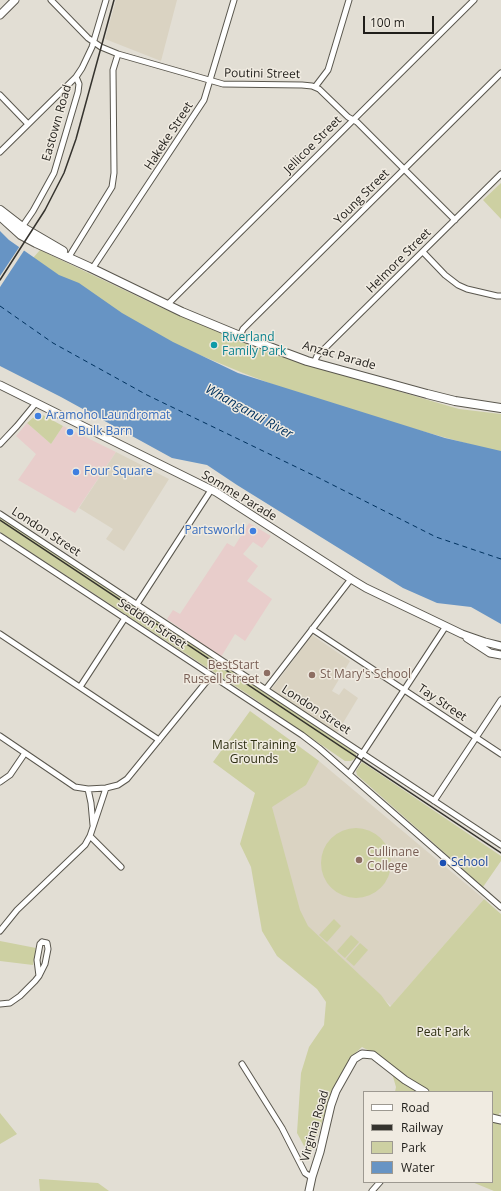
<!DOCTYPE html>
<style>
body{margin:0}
#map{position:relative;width:501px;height:1191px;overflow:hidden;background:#e2ded4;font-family:"Open Sans",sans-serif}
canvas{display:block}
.legend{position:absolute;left:363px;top:1091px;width:130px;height:92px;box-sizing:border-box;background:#f0ebe1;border:1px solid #9d9991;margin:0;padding:5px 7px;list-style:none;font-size:12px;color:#201e1a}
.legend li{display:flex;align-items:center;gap:8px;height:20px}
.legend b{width:20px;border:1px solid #9d9991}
.scale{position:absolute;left:363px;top:16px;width:71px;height:18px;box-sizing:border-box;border:2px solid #201e1a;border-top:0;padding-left:5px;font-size:12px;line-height:14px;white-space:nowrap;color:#201e1a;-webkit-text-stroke:3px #f0ebe1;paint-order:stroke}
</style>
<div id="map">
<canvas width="501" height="1191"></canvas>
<ul class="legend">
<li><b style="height:5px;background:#fff"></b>Road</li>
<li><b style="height:5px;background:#35332e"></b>Railway</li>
<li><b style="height:11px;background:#cdd0a2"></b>Park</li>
<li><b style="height:11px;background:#6794c4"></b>Water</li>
</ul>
<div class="scale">100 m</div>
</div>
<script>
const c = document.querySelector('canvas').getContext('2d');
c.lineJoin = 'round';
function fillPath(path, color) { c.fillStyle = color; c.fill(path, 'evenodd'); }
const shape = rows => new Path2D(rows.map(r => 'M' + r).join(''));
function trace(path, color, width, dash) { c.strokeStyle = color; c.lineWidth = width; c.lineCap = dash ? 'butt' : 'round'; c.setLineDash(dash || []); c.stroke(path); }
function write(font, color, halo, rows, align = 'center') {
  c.font = font + ' "Open Sans",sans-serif'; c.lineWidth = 3; c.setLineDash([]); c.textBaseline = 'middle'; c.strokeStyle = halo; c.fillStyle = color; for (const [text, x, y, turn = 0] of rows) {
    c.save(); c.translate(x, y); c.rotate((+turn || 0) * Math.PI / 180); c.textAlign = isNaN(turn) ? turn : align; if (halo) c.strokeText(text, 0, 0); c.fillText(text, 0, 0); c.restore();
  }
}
const commercial = shape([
 [27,423,51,444,63,426,116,452,75,513,18,480,36,454,16,436],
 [249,523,271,536,262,548,253,542,243,554,258,566,247,581,272,599,245,641,235,634,221,657,167,619,173,610,180,614,227,543,234,547]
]);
const built = shape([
 [116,0,177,0,161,61,105,39],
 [116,452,169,479,124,551,106,539,113,529,79,508],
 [312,635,350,661,332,691,339,695,344,688,358,698,337,733,271,690],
 [296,744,319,761,484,899,391,1006,303,923,258,795]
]);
const green = shape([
 [501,183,501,219,483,200],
 [40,250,162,308,271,352,377,385,459,409,501,414,501,453,324,404,243,373,159,338,91,297,33,258],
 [41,414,63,426,51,444,27,423,35,416],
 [0,516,351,750,356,754,356,758,351,761,345,761,243,691,0,532],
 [250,711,319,761,306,785,272,807,300,910,308,926,381,995,390,1007,484,899,501,914,501,1113,499,1113,501,1126,501,1191,494,1191,472,1182,492,1182,492,1092,395,1092,396,1087,389,1063,381,1057,362,1047,352,1056,334,1087,310,1157,297,1133,301,1073,309,1047,324,1025,326,1002,317,989,277,956,262,931,251,867,240,844,255,793,213,762],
 [362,762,501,856,501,861,483,887,357,775,356,771],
 '321 863a35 35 0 1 1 70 0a35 35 0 1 1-70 0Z',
 [334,919,341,926,327,942,319,935],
 [351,935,359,942,345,958,337,951],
 [0,941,36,948,33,965,0,961],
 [360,943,368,950,354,966,346,959],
 [0,1113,17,1134,0,1144],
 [39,1179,98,1183,109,1191,40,1191]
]);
const water = shape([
 [0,231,9,240,59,275,79,283,122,313,173,342,238,373,445,438,501,451,501,624,471,607,437,603,403,588,237,485,207,465,172,458,61,397,0,366]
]);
const pier = shape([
 [20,246,25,249,0,287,0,276]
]);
const ferry = shape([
 [0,306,53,343,147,395,319,478,436,537,501,559]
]);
const street = shape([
 [51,0,88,38,101,47,118,54,223,84,302,85,312,86,319,89,348,117,357,122,455,220],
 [315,87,328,70,349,0],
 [0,95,28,124],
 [0,152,76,77,82,68,92,47,106,0],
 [22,227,33,211,54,173,78,92,79,84,76,77],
 [423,252,445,275,458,285,467,289,497,296,501,296],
 [70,255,112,187,114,173,113,70,118,54],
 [92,269,204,100,234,0],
 [167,305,474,0],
 [240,336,243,329,249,323,501,73],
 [314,363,317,356,501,174],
 [0,444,17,426,36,403],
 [0,514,501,845],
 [0,536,302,735,319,748,501,907],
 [137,604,211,490],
 [312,629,501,754],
 [0,634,159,740],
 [80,687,125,618],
 [266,689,351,579],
 [0,736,75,787,88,789,106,788,118,785,127,779,211,676],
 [349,774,446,626],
 [0,782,10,775,25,753],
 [88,789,91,803,93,825],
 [434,801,501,700],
 [90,836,121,867],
 [0,931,17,910,85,845,90,836,106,788],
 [42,942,47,943,48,949,45,964,39,976,37,960,40,944,42,942],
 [0,1004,10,1003,20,996,35,981,39,976],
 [242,1064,282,1128,305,1173,308,1175,312,1177],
 [372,1191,380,1182]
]);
const secondary = shape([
 [0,15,15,0],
 [0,385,216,492,351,579,366,588,462,634,485,642,501,646],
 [467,638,490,653,501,655],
 [492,1118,501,1120],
 [309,1191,312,1177,320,1152,331,1105,336,1091,354,1059,362,1054,373,1055,405,1080,425,1092]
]);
const primary = shape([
 [0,210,22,227,63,251],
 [0,216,21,235,36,243,89,267,182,312,240,336,307,361,427,394,455,401,501,408]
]);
const rail = shape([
 [0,280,45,210,64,173,76,139,114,0],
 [0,520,501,853]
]);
const markers = [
 [214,345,4,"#0f9aa8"],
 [38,416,4,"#3f7fe0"],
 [70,432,4,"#3f7fe0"],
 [76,472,4,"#3f7fe0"],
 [253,531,4,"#3f7fe0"],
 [267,673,4,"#8d6e63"],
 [312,675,4,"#8d6e63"],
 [359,860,4,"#8d6e63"],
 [443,863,4,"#1a4fb4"]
];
const streetNames = [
 ["Poutini Street",262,74,1],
 ["Eastown Road",57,123,-74],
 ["Hakeke Street",169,136,-57],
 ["Jellicoe Street",313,145,-45],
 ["Young Street",362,197,-45],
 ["Helmore Street",399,261,-45],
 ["Anzac Parade",339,356,16],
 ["Somme Parade",239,496,31],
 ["London Street",46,532,33],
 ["Seddon Street",152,624,34],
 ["Tay Street",442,703,34],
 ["London Street",316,710,33],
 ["Virginia Road",315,1126,-74]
];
const cultureNames = [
 ["Riverland",222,338],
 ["Family Park",222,352]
];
const shopNames = [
 ["Aramoho Laundromat",46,416],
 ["Bulk Barn",78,432],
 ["Four Square",84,472],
 ["Partsworld",245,531,"right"]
];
const educationNames = [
 ["BestStart",259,666,"right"],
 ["Russell Street",259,680,"right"],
 ["St Mary's School",320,675],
 ["Cullinane",367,853],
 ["College",367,867]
];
const parkNames = [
 ["Marist Training",254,746],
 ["Grounds",254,760],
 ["Peat Park",443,1033]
];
const transitNames = [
 ["School",451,863]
];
const waterNames = [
 ["Whanganui River",249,412,29]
];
fillPath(commercial, '#e8cdcb');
fillPath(built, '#dad3c2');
fillPath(green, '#cdd0a2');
fillPath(water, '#6794c4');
fillPath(pier, '#e2ded4');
trace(ferry, '#00325f', 1, [5, 4]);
trace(street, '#5a574e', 7);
trace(secondary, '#5a574e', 9);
trace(primary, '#5a574e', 10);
trace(street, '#fff', 5);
trace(secondary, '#fff', 7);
trace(primary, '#fff', 8);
trace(rail, '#35332e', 1.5);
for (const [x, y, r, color] of markers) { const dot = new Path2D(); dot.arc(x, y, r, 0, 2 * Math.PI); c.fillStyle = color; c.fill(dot); trace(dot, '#f0ebe1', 1.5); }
write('12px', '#201e1a', '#f0ebe1', streetNames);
write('12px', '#0d838f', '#f0ebe1', cultureNames, 'left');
write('12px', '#366cbe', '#f0ebe1', shopNames, 'left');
write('12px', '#785e54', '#f0ebe1', educationNames, 'left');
write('12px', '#2d2e11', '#f0ebe1', parkNames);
write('12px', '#164399', '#f0ebe1', transitNames, 'left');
write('italic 13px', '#00325f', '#f0ebe1', waterNames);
</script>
